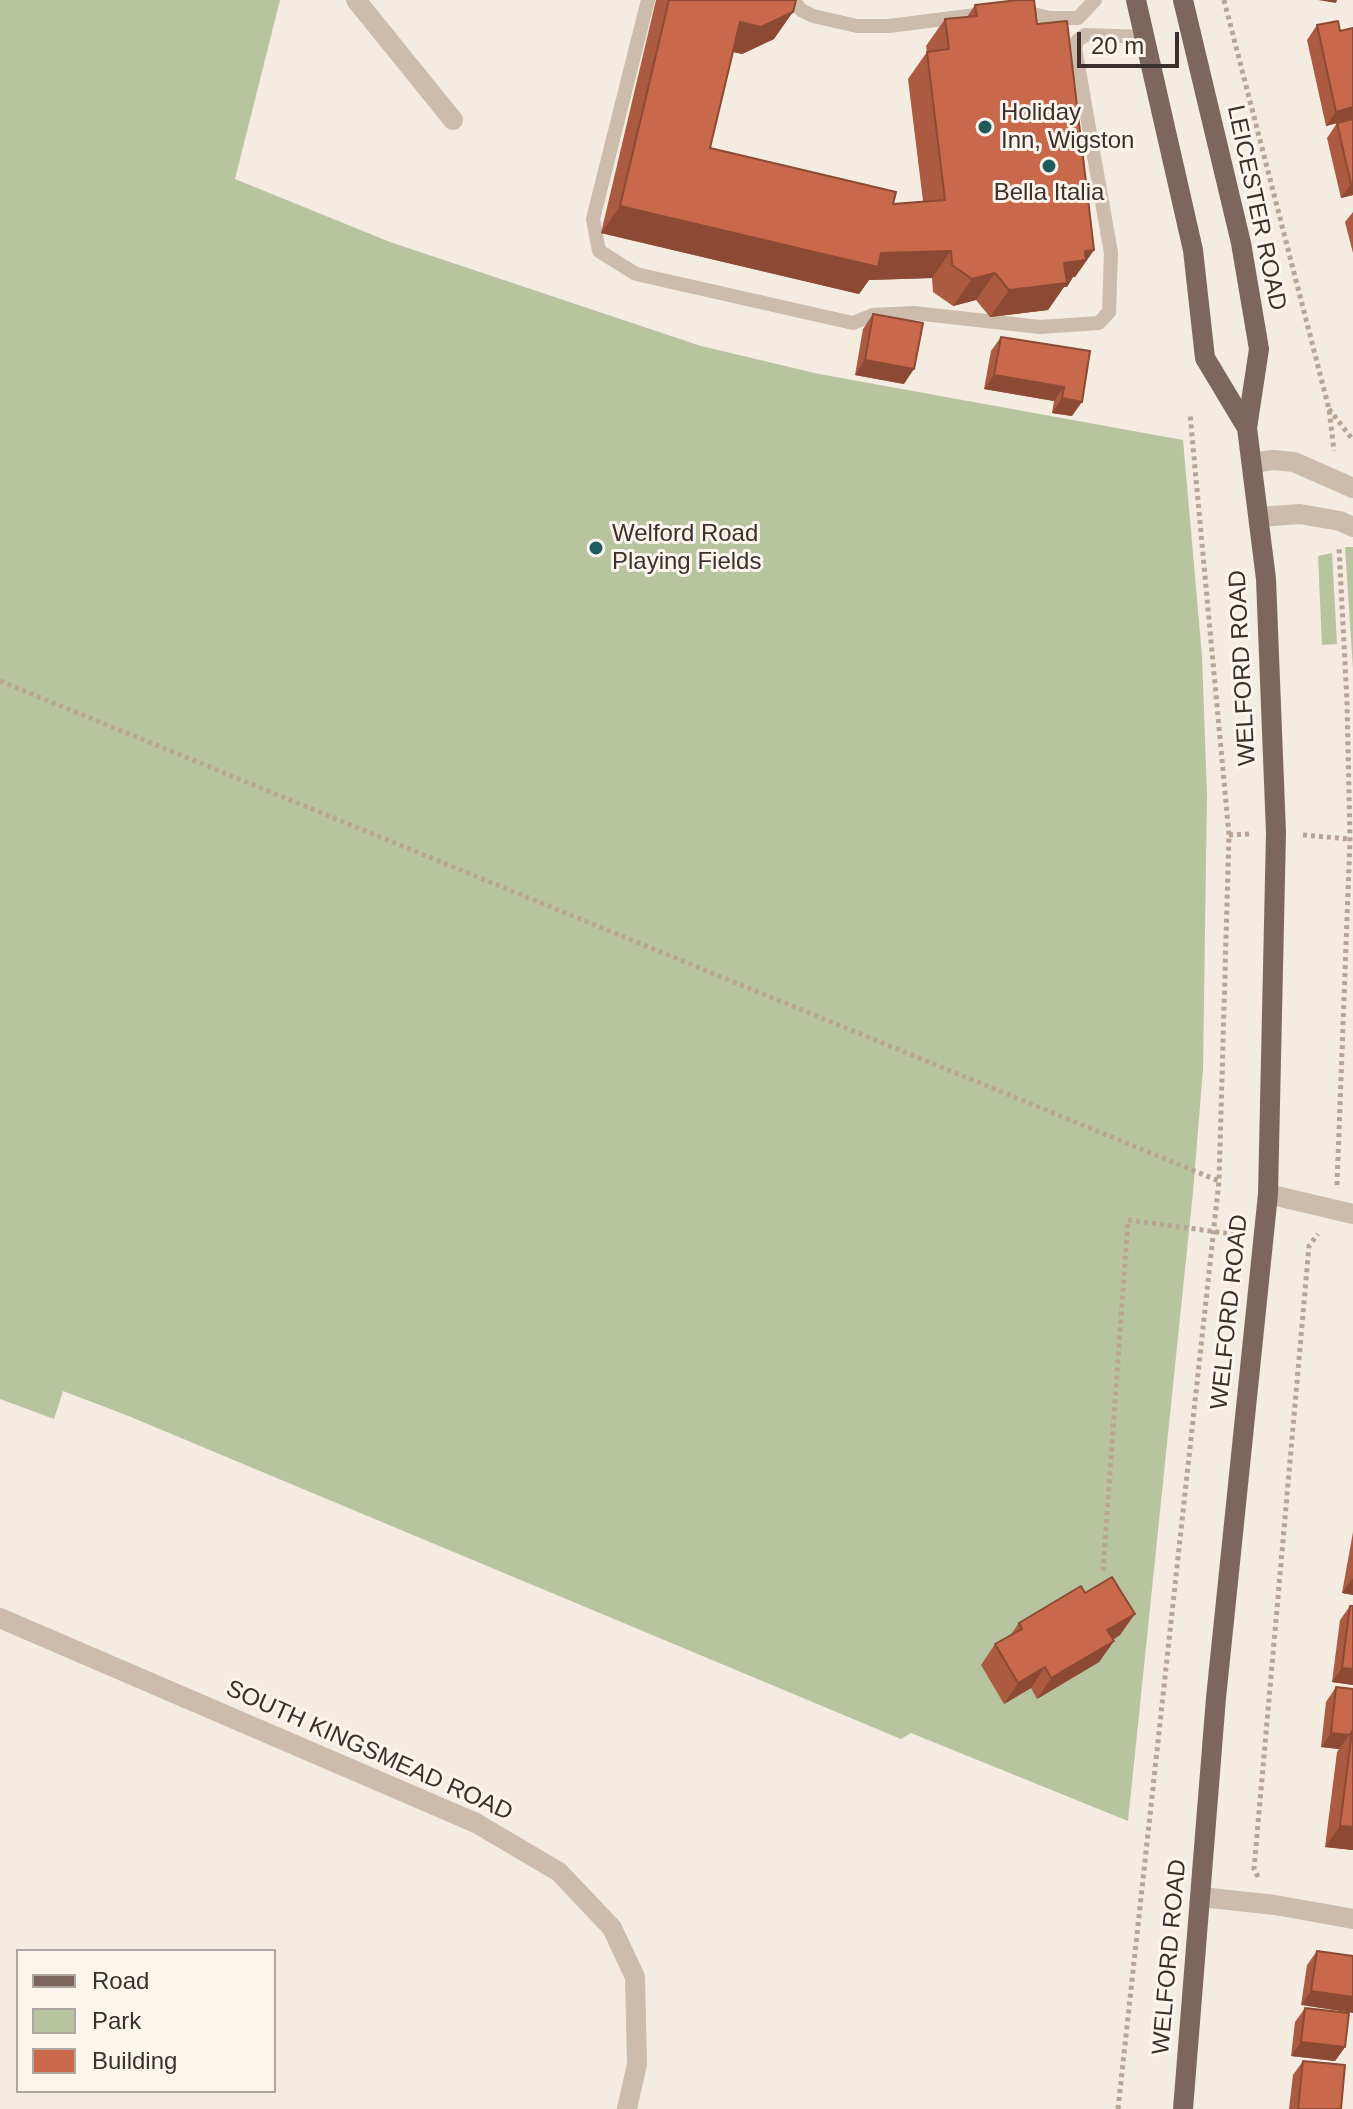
<!DOCTYPE html>
<style>
body{margin:0}
#map{position:relative;width:1353px;height:2109px;overflow:hidden;background:#f4ebe1;font-family:Helvetica,sans-serif}
canvas{display:block}
.legend{position:absolute;left:16px;top:1949px;width:260px;height:144px;box-sizing:border-box;background:#fbf5ee;border:2px solid #aea6a0;margin:0;padding:10px 14px;list-style:none;font-size:24px;color:#3b302b}
.legend li{display:flex;align-items:center;gap:16px;height:40px}
.legend b{width:40px;border:2px solid #aea6a0}
.scale{position:absolute;left:1077px;top:32px;width:102px;height:36px;box-sizing:border-box;border:4px solid #3b302b;border-top:0;padding-left:10px;font-size:24px;line-height:28px;white-space:nowrap;color:#3b302b;-webkit-text-stroke:6px #fbf5ee;paint-order:stroke}
</style>
<div id="map">
<canvas width="1353" height="2109"></canvas>
<ul class="legend">
<li><b style="height:10px;background:#7d675c"></b>Road</li>
<li><b style="height:22px;background:#b8c4a0"></b>Park</li>
<li><b style="height:22px;background:#c8694b"></b>Building</li>
</ul>
<div class="scale">20 m</div>
</div>
<script>
const c = document.querySelector('canvas').getContext('2d');
c.lineJoin = 'round';
function fillPath(path, color) { c.fillStyle = color; c.fill(path, 'evenodd'); }
const shape = rows => new Path2D(rows.map(r => 'M' + r).join(''));
function trace(path, color, width, dash) { c.strokeStyle = color; c.lineWidth = width; c.lineCap = dash ? 'butt' : 'round'; c.setLineDash(dash || []); c.stroke(path); }
function write(font, color, halo, rows, align = 'center') {
  c.font = font + ' Helvetica,sans-serif'; c.lineWidth = 6; c.setLineDash([]); c.textBaseline = 'middle'; c.strokeStyle = halo; c.fillStyle = color; for (const [text, x, y, turn = 0] of rows) {
    c.save(); c.translate(x, y); c.rotate((+turn || 0) * Math.PI / 180); c.textAlign = isNaN(turn) ? turn : align; if (halo) c.strokeText(text, 0, 0); c.fillText(text, 0, 0); c.restore();
  }
}
const green = shape([
 [0,0,280,0,235,179,390,242,701,346,819,374,1183,440,1202,656,1207,794,1203,1069,1193,1192,1128,1821,911,1733,901,1739,126,1415,63,1391,54,1419,0,1399],
 [1345,547,1353,547,1353,669],
 [1332,553,1337,644,1322,645,1318,556]
]);
const path = shape([
 [1224,0,1329,409,1334,451],
 [1329,409,1353,440],
 [0,681,1219,1181],
 [1229,835,1249,834],
 [1303,835,1350,839],
 [1337,1185,1350,839,1347,701,1339,548],
 [1103,1571,1128,1220,1240,1235],
 [1258,1877,1254,1869,1309,1246,1318,1234],
 [1118,2109,1219,1181,1229,835,1190,414]
]);
const service = shape([
 [648,0,593,219,599,251,636,274,853,323,873,315,914,313,1040,327,1099,323,1109,312,1111,253,1075,48,1077,41,1085,35,1144,37],
 [793,0,801,10,813,16,857,26,889,26,984,14],
 [1020,11,1050,18,1078,18,1095,0]
]);
const minor = shape([
 [356,0,453,120],
 [1252,463,1273,460,1294,462,1353,488],
 [1259,517,1300,514,1340,521,1353,527],
 [1268,1194,1353,1214],
 [0,1618,476,1823,559,1872,612,1928,635,1977,637,2064,627,2109],
 [1201,1897,1275,1905,1353,1919]
]);
const primary = shape([
 [1136,0,1193,250,1205,358,1247,428],
 [1183,2109,1216,1698,1268,1194,1276,833,1266,579,1247,428,1259,349,1241,243,1183,0]
]);
const wall = shape([
 [656,0,796,0,774,39,742,54,733,52,710,148,893,204,923,201,908,79,927,52,926,46,945,19,967,17,975,5,1037,24,1094,250,1075,277,1073,277,1067,287,1064,287,1048,310,990,317,976,300,953,306,933,292,932,278,869,280,859,294,601,233],
 [1317,25,1353,119,1353,195,1341,198,1327,138,1337,123,1326,126,1307,40],
 [1353,212,1353,253,1345,222],
 [873,314,904,384,855,375,863,329],
 [1001,337,1090,351,1072,416,1052,413,1054,401,984,389,991,351],
 [1353,1532,1353,1595,1342,1593],
 [1350,1606,1353,1685,1332,1682,1340,1620],
 [1019,1623,1120,1635,1113,1640,1114,1641,1099,1662,1037,1699,1031,1688,1004,1704,981,1665,995,1644,1009,1637],
 [1336,1687,1353,1689,1353,1850,1325,1847,1337,1752,1339,1749,1321,1747,1326,1702],
 [1317,1951,1353,1956,1301,2005,1307,1965],
 [1305,2008,1345,2047,1335,2061,1291,2056,1295,2022],
 [1303,2061,1341,2109,1289,2109,1293,2075]
]);
const shadedWall = shape([
 [1318,0,1337,0,1336,3],
 [793,12,774,39,742,54,721,49,740,22],
 [1353,107,1353,119,1326,126,1336,112],
 [1351,184,1353,184,1353,195,1341,198],
 [620,206,881,253,951,251,932,278,869,280,859,294,601,233],
 [1094,250,1075,277,1073,277,1067,287,1064,287,1048,310,990,317,1009,290,1064,263,1085,251],
 [995,273,976,300,953,306,972,279],
 [865,360,914,369,904,384,855,375],
 [994,375,1064,387,1054,401,984,389],
 [1062,398,1082,402,1072,416,1052,413],
 [1352,1579,1353,1579,1353,1595,1342,1593],
 [1135,1614,1120,1635,1093,1651,1107,1630],
 [1114,1641,1099,1662,1037,1699,1051,1678],
 [1045,1667,1031,1688,1004,1704,1018,1683],
 [1342,1668,1353,1669,1353,1685,1332,1682],
 [1331,1733,1349,1735,1339,1749,1321,1747],
 [1340,1826,1353,1827,1353,1850,1325,1847],
 [1311,1991,1353,1997,1353,2013,1301,2005],
 [1301,2042,1345,2047,1335,2061,1291,2056]
]);
const building = shape([
 [669,0,796,0,793,12,761,27,740,22,710,148,896,192,893,204,945,200,927,52,949,49,945,19,977,16,975,5,1018,0,1034,0,1037,24,1067,21,1094,250,1085,251,1086,260,1064,263,1067,283,1009,290,995,273,972,279,952,265,951,251,881,253,878,267,620,206,669,0],
 [1338,21,1340,31,1353,28,1353,107,1336,112,1317,25,1338,21],
 [1353,119,1353,184,1351,184,1337,123,1353,119],
 [873,314,923,323,914,369,865,360,873,314],
 [1001,337,1090,351,1082,402,1062,398,1064,387,994,375,1001,337],
 [1112,1577,1135,1614,1107,1630,1114,1641,1051,1678,1045,1667,1018,1683,995,1644,1022,1629,1019,1623,1081,1586,1085,1593,1112,1577],
 [1350,1606,1353,1606,1353,1669,1342,1668,1350,1606],
 [1336,1687,1353,1689,1353,1731,1349,1735,1331,1733,1336,1687],
 [1352,1731,1353,1731,1353,1827,1340,1826,1352,1731],
 [1317,1951,1353,1956,1353,1997,1311,1991,1317,1951],
 [1305,2008,1349,2013,1345,2047,1301,2042,1305,2008],
 [1303,2061,1345,2065,1341,2109,1298,2109,1303,2061]
]);
const markers = [
 [985,127,8,"#1f5a5e"],
 [1049,166,8,"#1f5a5e"],
 [596,548,8,"#1f5a5e"]
];
const poiNames = [
 ["Holiday",1001,113],
 ["Inn, Wigston",1001,141],
 ["Bella Italia",1049,193,"center"],
 ["Welford Road",612,534],
 ["Playing Fields",612,562]
];
const streetNames = [
 ["LEICESTER ROAD",1256,208,78],
 ["WELFORD ROAD",1243,668,-93],
 ["WELFORD ROAD",1230,1312,-84],
 ["SOUTH KINGSMEAD ROAD",369,1751,24],
 ["WELFORD ROAD",1170,1957,-85]
];
fillPath(green, '#b8c4a0');
trace(path, '#b9a596', 5, [4, 4]);
trace(service, '#cdbbac', 14);
trace(minor, '#cdbbac', 20);
trace(primary, '#7d675c', 20);
fillPath(wall, '#ac5a40');
fillPath(shadedWall, '#8c4a34');
fillPath(building, '#c8694b');
trace(building, '#8c4a34', 2);
for (const [x, y, r, color] of markers) { const dot = new Path2D(); dot.arc(x, y, r, 0, 2 * Math.PI); c.fillStyle = color; c.fill(dot); trace(dot, '#fbf5ee', 3); }
write('24px', '#3b302b', '#fbf5ee', poiNames, 'left');
write('24px', '#3b302b', '#fbf5ee', streetNames);
</script>
